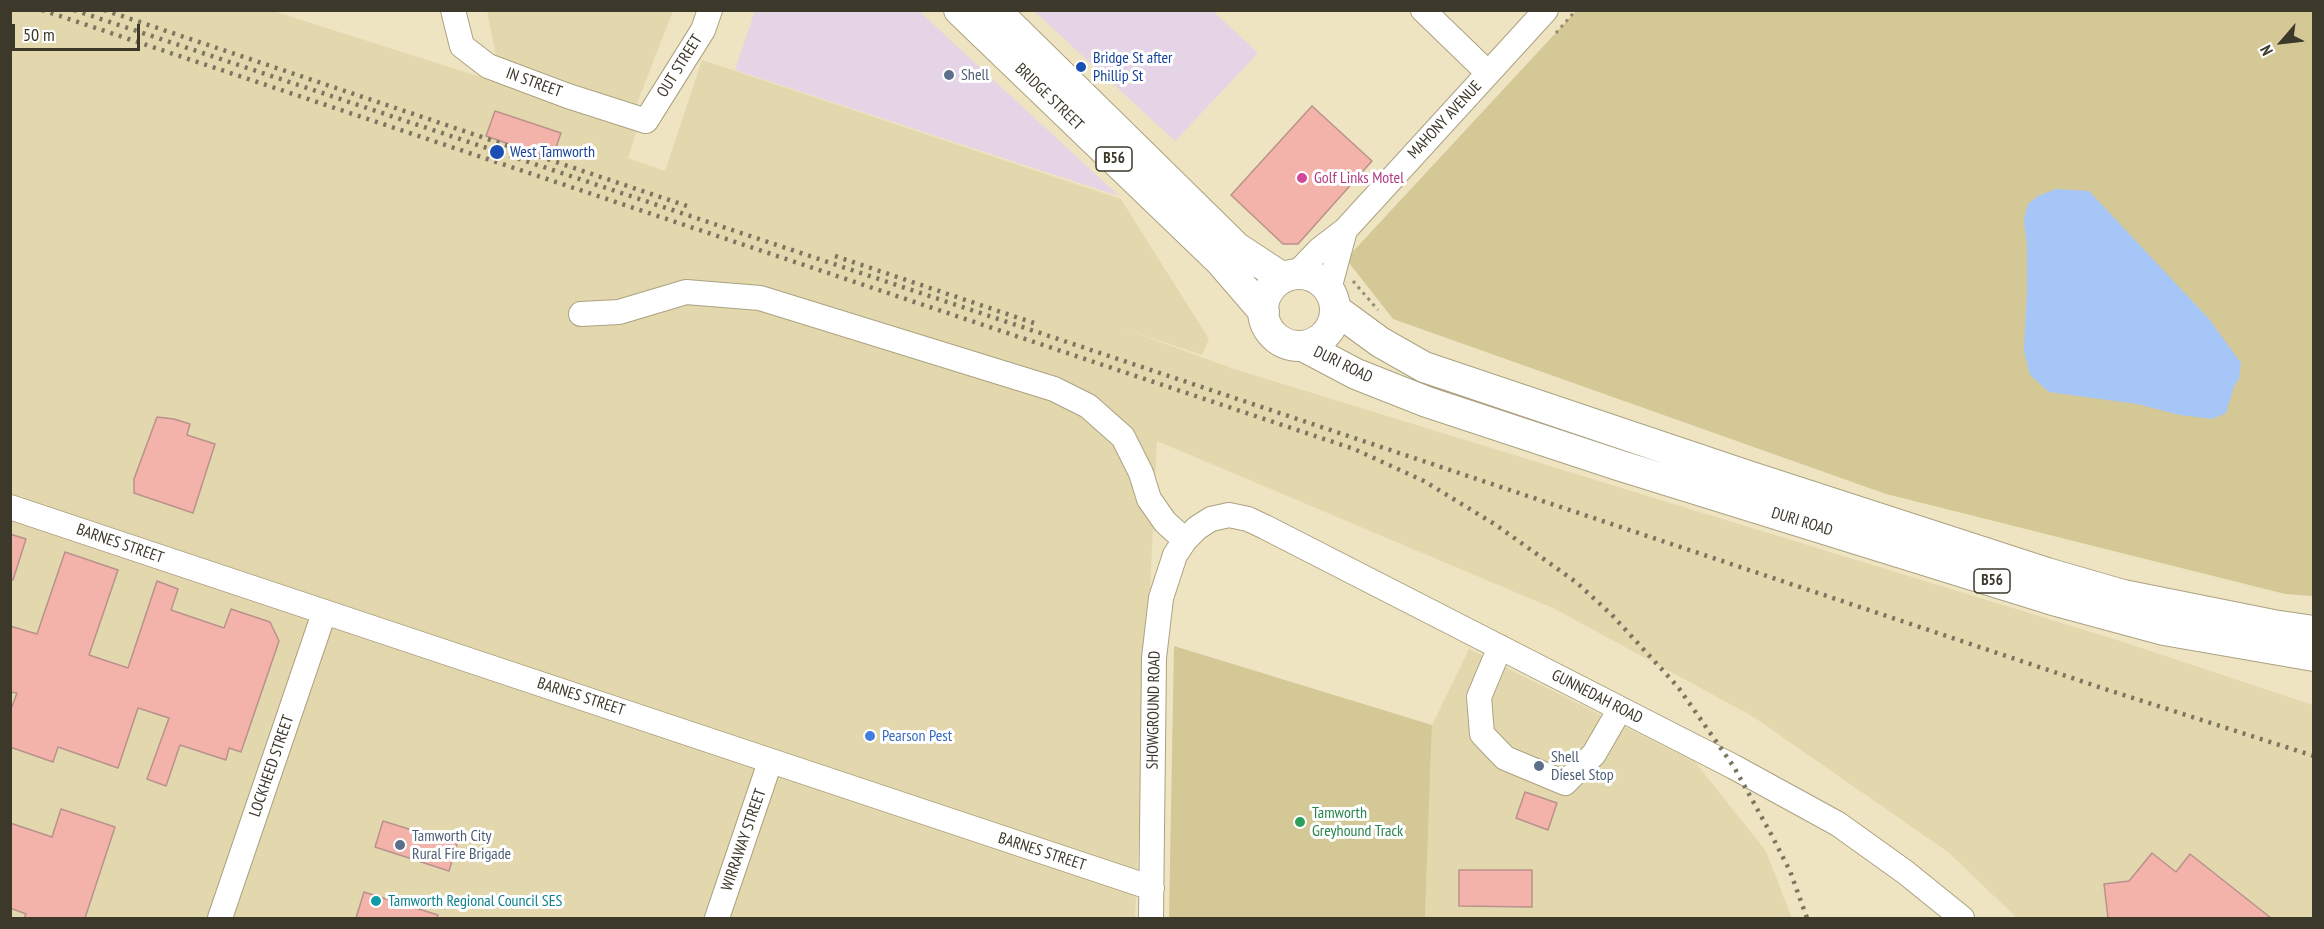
<!DOCTYPE html>
<style>
body{margin:0}
#map{position:relative;width:2324px;height:929px;overflow:hidden;background:#eee4c1;font-family:"PT Sans Narrow",sans-serif}
canvas{display:block}
.frame{position:absolute;inset:0;border:12px solid #3c382a;pointer-events:none}
.north{position:absolute;left:2252px;top:12px;width:60px;height:60px;-webkit-text-stroke:4px #fff;paint-order:stroke;rotate:242deg;font-size:16px;font-weight:700;line-height:24px;text-align:center;color:#3c382a}
.north::after{content:'';display:block;margin:auto;width:21px;height:27px;background:#3c382a;clip-path:polygon(50% 0,100% 100%,50% 72%,0 100%)}
.scale{position:absolute;left:12px;top:24px;width:128px;height:27px;box-sizing:border-box;border:3px solid #3c382a;border-top:0;padding-left:8px;font-size:18px;line-height:21px;white-space:nowrap;color:#3c382a;-webkit-text-stroke:4px #fff;paint-order:stroke}
</style>
<div id="map">
<canvas width="2324" height="929"></canvas>
<div class="frame"></div>
<div class="north">N</div>
<div class="scale">50 m</div>
</div>
<script>
const c = document.querySelector('canvas').getContext('2d');
c.lineJoin = 'round';
function fillPath(path, color) { c.fillStyle = color; c.fill(path, 'evenodd'); }
const shape = rows => new Path2D(rows.map(r => 'M' + r).join(''));
function trace(path, color, width, dash) { c.strokeStyle = color; c.lineWidth = width; c.lineCap = dash ? 'butt' : 'round'; c.setLineDash(dash || []); c.stroke(path); }
function write(font, color, halo, rows, align = 'center') {
  c.font = font + ' "PT Sans Narrow",sans-serif'; c.lineWidth = 6; c.setLineDash([]); c.textBaseline = 'middle'; c.strokeStyle = halo; c.fillStyle = color; for (const [text, x, y, turn = 0] of rows) {
    c.save(); c.translate(x, y); c.rotate((+turn || 0) * Math.PI / 180); c.textAlign = isNaN(turn) ? turn : align; if (halo) c.strokeText(text, 0, 0); c.fillText(text, 0, 0); c.restore();
  }
}
const commercial = shape([
 [755,11,919,11,1119,196,735,70],
 [1034,11,1213,11,1258,53,1175,141]
]);
const built = shape([
 [10,11,273,11,638,127,628,158,665,171,702,60,1121,199,1209,339,1202,355,1122,328,1234,369,2117,640,2313,705,2313,918,2017,918,1948,852,1752,716,1555,609,1157,441,1135,918,11,918],
 [487,11,673,11,636,106,496,56],
 [1469,649,1695,762,1766,851,1792,918,1425,918,1432,725]
]);
const green = shape([
 [1576,11,2313,11,2313,596,2285,594,1886,494,1393,319,1346,259],
 [1174,646,1432,725,1425,918,1169,918]
]);
const water = shape([
 [2056,189,2089,191,2209,319,2241,363,2239,379,2234,386,2226,413,2212,419,2180,415,2137,404,2049,392,2030,375,2024,351,2027,292,2027,245,2024,220,2028,204,2038,196]
]);
const building = shape([
 [1312,106,1372,161,1298,244,1283,244,1231,195,1312,106],
 [495,111,561,133,552,159,486,136,495,111],
 [157,417,174,419,190,424,187,435,215,444,193,513,134,493,134,479,157,417],
 [10,534,26,539,13,580,10,579,10,534],
 [65,552,118,570,89,655,128,668,157,581,178,589,171,610,224,628,231,609,270,622,279,641,241,752,229,748,226,760,180,745,166,786,147,779,169,718,138,708,118,768,58,747,53,762,10,747,10,712,17,693,10,692,10,626,37,634,65,552],
 [1525,792,1557,803,1548,830,1516,818,1525,792],
 [61,809,115,827,85,918,24,918,26,914,10,908,10,823,52,837,61,809],
 [383,821,457,844,449,871,375,847,383,821],
 [2152,853,2176,872,2190,854,2271,918,2108,918,2104,884,2129,881,2152,853],
 [1459,870,1532,870,1532,907,1459,906,1459,870],
 [364,892,438,915,437,918,356,918,364,892]
]);
const path = shape([
 [1556,33,1576,10],
 [1353,281,1378,310]
]);
const minor = shape([
 [453,10,462,46,488,66,568,96,646,121,703,30,710,10],
 [1423,10,1488,73],
 [1296,274,1320,249,1345,230,1546,10],
 [1329,289,1345,230],
 [581,314,619,312,686,292,760,298,1054,389,1088,406,1123,437,1141,473,1149,499,1165,522,1185,540],
 [10,507,1152,888],
 [1500,647,1479,697,1482,734,1505,758,1565,783,1594,754,1620,709],
 [220,918,324,613],
 [717,918,770,762],
 [1151,918,1154,658,1161,598,1175,555,1185,540,1197,528,1211,519,1229,515,1248,519,1265,527,1734,767,1838,824,1905,872,1962,918]
]);
const major = shape([
 [959,10,1220,261,1264,312],
 [995,10,1236,247,1283,278],
 '1263 310a36 36 0 1 1 72 0a36 36 0 1 1-72 0Z',
 [1335,309,1380,342,1424,367,1745,475,2047,573,2123,595,2273,625,2314,631],
 [1303,346,1356,374,1427,402,1618,465,2053,600,2164,630,2314,656]
]);
const rail = shape([
 [42,10,1354,449,1424,481,1496,525,1576,582,1612,615,1678,687,1734,767,1771,834,1790,871,1807,918],
 [74,10,2105,689,2314,756],
 [104,10,687,206],
 [835,256,1034,323]
]);
const markers = [
 [1081,67,6,"#1a4fb4"],
 [949,75,6,"#5c6f8a"],
 [497,152,8,"#1a4fb4"],
 [1302,178,6,"#d1479c"],
 [870,736,6,"#3f7fe0"],
 [1539,766,6,"#5c6f8a"],
 [1300,822,6,"#2e9e5b"],
 [400,845,6,"#5c6f8a"],
 [376,901,6,"#0f9aa8"]
];
const shields = [
 [1114,159,36],
 [1992,581,36]
];
const shieldNames = [
 ["B56",1114,159],
 ["B56",1992,581]
];
const transitNames = [
 ["Bridge St after",1093,58],
 ["Phillip St",1093,76],
 ["West Tamworth",510,152]
];
const streetNames = [
 ["OUT STREET",680,66,-58],
 ["IN STREET",534,83,20],
 ["BRIDGE STREET",1049,97,44],
 ["MAHONY AVENUE",1445,120,-47],
 ["DURI ROAD",1343,365,26],
 ["DURI ROAD",1802,522,17],
 ["BARNES STREET",120,544,19],
 ["BARNES STREET",581,697,18],
 ["GUNNEDAH ROAD",1597,697,27],
 ["SHOWGROUND ROAD",1154,710,-89],
 ["LOCKHEED STREET",272,766,-71],
 ["WIRRAWAY STREET",744,840,-71],
 ["BARNES STREET",1042,852,18]
];
const serviceNames = [
 ["Shell",961,75],
 ["Shell",1551,757],
 ["Diesel Stop",1551,775],
 ["Tamworth City",412,836],
 ["Rural Fire Brigade",412,854]
];
const hotelNames = [
 ["Golf Links Motel",1314,178]
];
const shopNames = [
 ["Pearson Pest",882,736]
];
const leisureNames = [
 ["Tamworth",1312,813],
 ["Greyhound Track",1312,831]
];
const cultureNames = [
 ["Tamworth Regional Council SES",388,901]
];
fillPath(commercial, '#e5d4e5');
fillPath(built, '#e3d7ad');
fillPath(green, '#d5c897');
fillPath(water, '#a5c6f7');
fillPath(building, '#f4b3aa');
trace(building, '#b8928c', 1.5);
trace(minor, '#aba280', 26);
trace(major, '#aba280', 32);
trace(path, '#938c73', 3, [3, 4.5]);
trace(minor, '#fff', 24);
trace(major, '#fff', 30);
trace(rail, '#7c7560', 4.5, [3, 6]);
for (const [x, y, r, color] of markers) { const dot = new Path2D(); dot.arc(x, y, r, 0, 2 * Math.PI); c.fillStyle = color; c.fill(dot); trace(dot, '#fff', 2); }
for (const [x, y, w] of shields) { const box = new Path2D(); box.roundRect(x - w / 2, y - 12, w, 24, 4.5); c.fillStyle = '#fff'; c.fill(box); trace(box, '#3c382a', 1.5); }
write('bold 15px', '#3c382a', null, shieldNames);
write('16px', '#164399', '#fff', transitNames, 'left');
write('16px', '#3c382a', '#fff', streetNames);
write('16px', '#4e5e75', '#fff', serviceNames, 'left');
write('16px', '#b23c85', '#fff', hotelNames, 'left');
write('16px', '#366cbe', '#fff', shopNames, 'left');
write('16px', '#27864d', '#fff', leisureNames, 'left');
write('16px', '#0d838f', '#fff', cultureNames, 'left');
</script>
